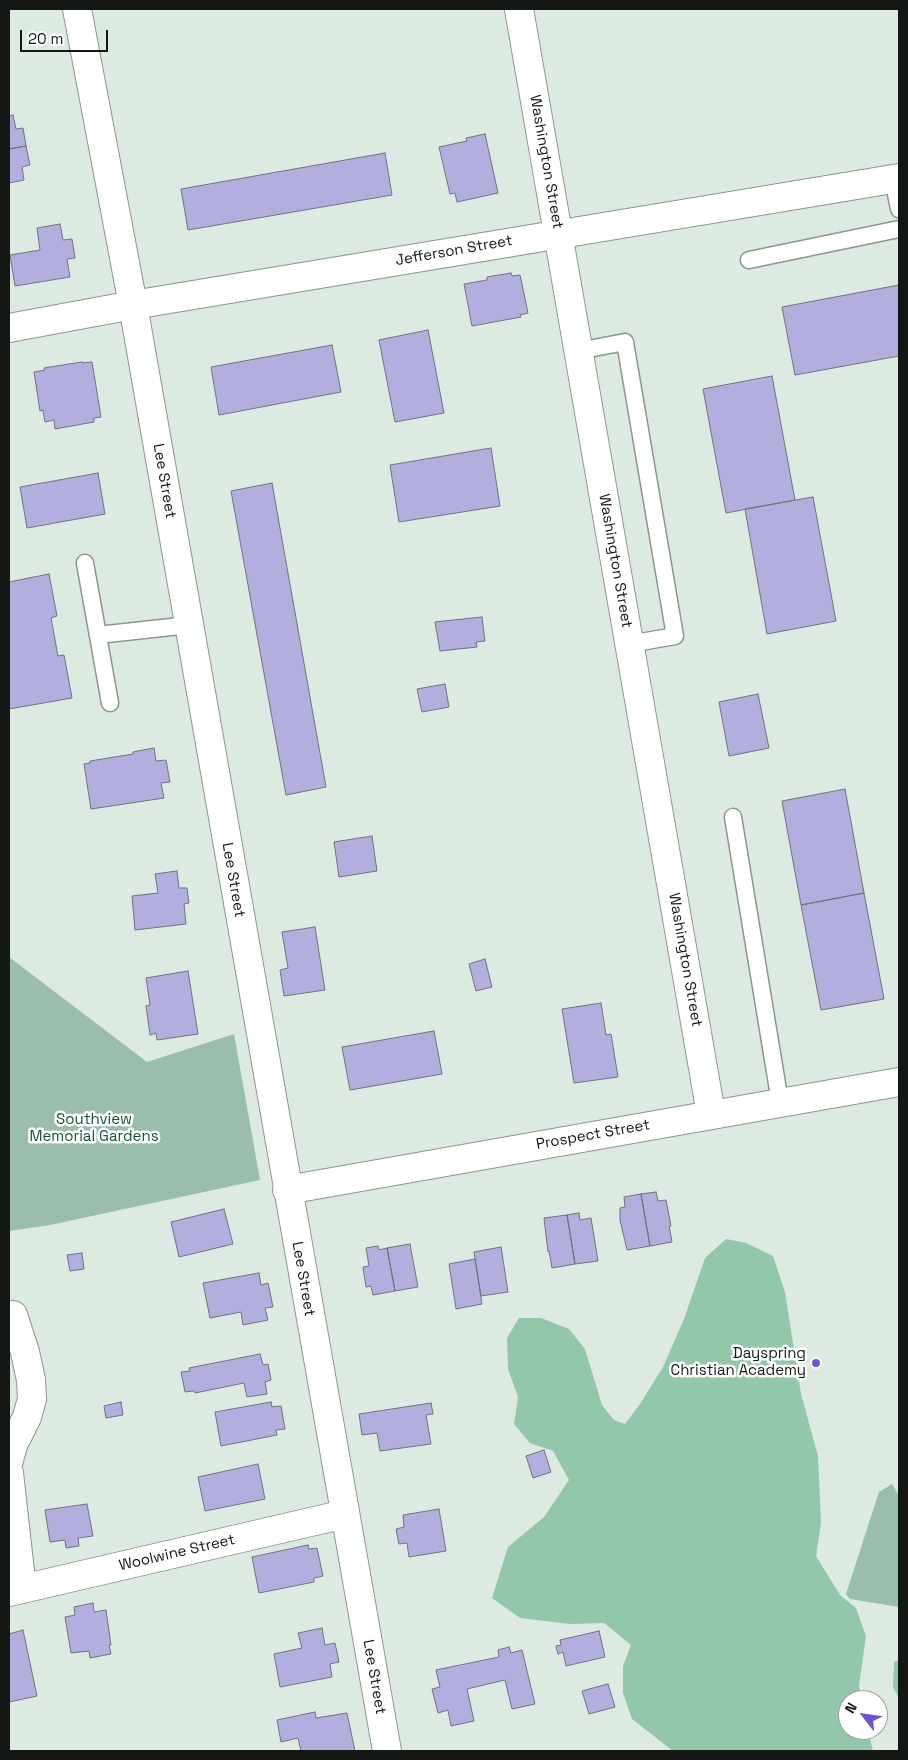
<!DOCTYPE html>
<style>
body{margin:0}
#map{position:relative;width:908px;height:1760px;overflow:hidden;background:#dceae2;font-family:"Space Grotesk",sans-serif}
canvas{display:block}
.frame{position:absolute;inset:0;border:10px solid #131815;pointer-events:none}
.north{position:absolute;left:838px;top:1690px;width:50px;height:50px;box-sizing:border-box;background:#fff;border:1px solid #a1a3a1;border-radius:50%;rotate:300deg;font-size:14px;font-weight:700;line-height:20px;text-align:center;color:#131815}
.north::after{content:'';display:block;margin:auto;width:18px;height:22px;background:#6b54cd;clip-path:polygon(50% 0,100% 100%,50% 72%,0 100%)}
.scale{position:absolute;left:20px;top:30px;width:88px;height:22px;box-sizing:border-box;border:2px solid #131815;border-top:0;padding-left:6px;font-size:15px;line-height:18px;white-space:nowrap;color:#131815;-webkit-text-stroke:4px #fff;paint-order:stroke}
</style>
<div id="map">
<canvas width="908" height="1760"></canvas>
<div class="frame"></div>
<div class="north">N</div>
<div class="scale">20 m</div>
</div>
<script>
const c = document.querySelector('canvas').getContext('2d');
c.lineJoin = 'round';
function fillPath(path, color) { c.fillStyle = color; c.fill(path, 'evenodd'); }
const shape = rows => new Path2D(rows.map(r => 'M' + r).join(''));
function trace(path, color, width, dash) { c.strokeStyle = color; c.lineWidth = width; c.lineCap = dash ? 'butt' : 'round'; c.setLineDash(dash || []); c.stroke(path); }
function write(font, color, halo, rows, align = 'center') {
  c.font = font + ' "Space Grotesk",sans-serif'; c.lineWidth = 5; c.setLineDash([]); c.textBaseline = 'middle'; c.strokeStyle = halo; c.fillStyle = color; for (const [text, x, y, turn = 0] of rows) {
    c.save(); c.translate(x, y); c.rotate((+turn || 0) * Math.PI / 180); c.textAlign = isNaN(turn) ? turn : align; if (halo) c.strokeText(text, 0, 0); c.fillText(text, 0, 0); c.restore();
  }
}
const green = shape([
 [9,957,147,1062,234,1034,260,1180,50,1225,9,1231],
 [892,1484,899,1496,899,1607,850,1599,846,1594,879,1492]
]);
const forest = shape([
 [726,1239,746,1243,773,1256,785,1292,801,1394,818,1456,821,1523,816,1556,840,1595,856,1608,866,1636,859,1686,862,1700,848,1700,848,1730,868,1730,873,1751,673,1751,632,1719,623,1693,623,1666,631,1645,604,1623,570,1624,520,1618,492,1598,508,1547,544,1517,569,1480,553,1451,530,1443,514,1424,518,1397,508,1369,507,1338,519,1318,541,1318,569,1329,585,1349,602,1405,614,1420,625,1424,640,1404,663,1367,684,1319,705,1258],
 [899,1660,899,1698,893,1687,894,1662]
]);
const building = shape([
 [13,115,16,129,23,128,26,146,9,149,9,116,13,115],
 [485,134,498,193,457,202,455,193,450,194,439,147,467,141,466,138,485,134],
 [26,146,30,165,22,167,24,180,9,183,9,149,26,146],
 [385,153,392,195,188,230,181,189,385,153],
 [60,224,63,240,72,239,75,258,67,259,70,277,15,286,10,255,40,250,37,228,60,224],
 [511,273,512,276,520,275,528,313,520,315,521,317,472,326,464,284,487,280,487,277,511,273],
 [899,285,899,356,795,375,782,307,899,285],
 [428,330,444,413,395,422,379,340,428,330],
 [332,345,341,392,219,415,211,367,332,345],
 [82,362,82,363,92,362,101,417,94,418,94,422,55,429,54,420,45,422,43,410,40,411,34,372,45,370,44,368,82,362],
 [772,376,795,500,726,513,703,389,772,376],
 [491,448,500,506,399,522,390,465,491,448],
 [98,473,105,514,27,528,20,487,98,473],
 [272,483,326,787,286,795,231,491,272,483],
 [813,497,836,621,767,634,745,509,813,497],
 [49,574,57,616,51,618,58,656,64,655,72,698,9,709,9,582,49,574],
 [482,617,485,641,476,642,477,647,440,651,435,622,482,617],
 [445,684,449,707,422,712,417,689,445,684],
 [758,694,769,748,729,756,719,702,758,694],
 [154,748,156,761,166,760,170,782,161,783,164,798,91,809,84,764,90,763,90,761,133,754,133,752,154,748],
 [845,789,864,893,801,905,782,801,845,789],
 [372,836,377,871,339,877,334,842,372,836],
 [177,871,179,888,187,888,189,903,184,904,186,924,135,930,132,896,158,893,155,874,177,871],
 [864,893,884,999,821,1010,801,905,864,893],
 [315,927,325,990,284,996,280,970,288,968,282,932,315,927],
 [485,959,492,987,476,991,469,964,485,959],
 [188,971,198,1034,157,1040,156,1033,150,1035,146,1006,150,1005,146,978,188,971],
 [601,1003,606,1035,611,1034,618,1077,574,1083,562,1009,601,1003],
 [434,1031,442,1074,350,1090,342,1047,434,1031],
 [656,1192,658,1201,666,1200,671,1226,669,1226,672,1242,650,1246,641,1194,656,1192],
 [641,1194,650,1246,627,1250,620,1220,620,1208,625,1207,624,1197,641,1194],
 [224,1209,233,1244,179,1257,171,1222,224,1209],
 [579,1213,580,1220,591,1218,598,1261,575,1264,567,1215,579,1213],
 [567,1215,575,1264,552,1268,549,1251,548,1252,544,1218,567,1215],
 [410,1244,418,1287,395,1291,387,1248,410,1244],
 [378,1246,379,1250,387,1248,395,1291,373,1295,371,1286,366,1287,363,1267,369,1266,366,1248,378,1246],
 [501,1247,508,1292,481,1296,474,1252,501,1247],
 [82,1253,84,1269,70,1271,67,1255,82,1253],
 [475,1259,482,1304,456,1309,449,1264,475,1259],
 [259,1273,261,1285,268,1283,273,1307,265,1308,268,1320,243,1325,241,1312,210,1318,203,1283,259,1273],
 [260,1354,263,1365,268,1364,271,1380,265,1382,267,1394,247,1397,244,1383,195,1393,194,1391,185,1392,181,1372,190,1371,189,1368,260,1354],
 [121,1402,123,1415,106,1418,104,1406,121,1402],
 [271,1402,272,1407,281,1406,285,1429,276,1430,277,1435,221,1446,215,1412,271,1402],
 [431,1403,433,1414,426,1415,431,1444,380,1451,377,1433,362,1435,359,1414,431,1403],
 [544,1450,551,1472,533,1478,526,1456,544,1450],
 [258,1464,265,1499,205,1511,198,1477,258,1464],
 [87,1504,93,1536,78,1538,79,1546,66,1548,65,1540,50,1542,45,1510,87,1504],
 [439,1509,446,1551,409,1557,407,1543,399,1544,396,1529,404,1527,403,1515,439,1509],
 [308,1545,309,1549,317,1548,323,1576,314,1578,314,1582,259,1593,252,1557,308,1545],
 [93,1603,94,1612,106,1610,111,1645,109,1645,111,1654,90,1658,89,1651,71,1653,65,1617,75,1615,74,1607,93,1603],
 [322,1628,325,1645,335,1643,339,1662,330,1664,332,1677,280,1687,274,1654,302,1648,298,1633,322,1628],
 [23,1630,37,1696,9,1702,9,1634,23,1630],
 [599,1631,605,1657,566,1666,563,1652,558,1654,556,1646,561,1645,560,1640,599,1631],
 [509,1647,511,1653,522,1650,535,1704,512,1709,505,1680,467,1689,474,1721,451,1726,448,1710,438,1713,432,1689,440,1687,436,1670,499,1657,498,1650,509,1647],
 [608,1684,615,1707,589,1714,582,1691,608,1684],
 [315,1712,316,1718,347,1713,355,1751,301,1751,298,1738,281,1742,277,1720,315,1712]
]);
const lane = shape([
 [893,179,899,209],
 [749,260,899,229],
 [578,351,625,342,675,636,629,644],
 [85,563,110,703],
 [98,635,189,625],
 [733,817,780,1102]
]);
const street = shape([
 [77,9,133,305,387,1751],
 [519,9,711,1114],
 [9,328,133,305,899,178],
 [287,1190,899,1082],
 [9,1460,13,1445,27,1417,32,1399,31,1380,25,1352,13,1315],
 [9,1473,22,1589],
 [9,1592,345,1514]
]);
const markers = [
 [816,1363,5,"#6b54cd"]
];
const streetNames = [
 ["Washington Street",546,162,80],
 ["Jefferson Street",454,251,-10],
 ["Lee Street",164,481,80],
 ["Washington Street",615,561,80],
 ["Lee Street",233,880,80],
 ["Washington Street",685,960,80],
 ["Prospect Street",593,1135,-10],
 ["Lee Street",303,1279,80],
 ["Woolwine Street",177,1553,-13],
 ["Lee Street",374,1677,80]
];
const parkNames = [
 ["Southview",94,1120],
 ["Memorial Gardens",94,1137]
];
const poiNames = [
 ["Dayspring",806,1354],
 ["Christian Academy",806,1371]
];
fillPath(green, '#9bbdab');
fillPath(forest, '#92c7ab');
fillPath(building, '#b2afdf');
trace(building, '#71717d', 1);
trace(lane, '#8a9790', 19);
trace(street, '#8a9790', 30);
trace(lane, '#fff', 16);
trace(street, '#fff', 28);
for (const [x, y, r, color] of markers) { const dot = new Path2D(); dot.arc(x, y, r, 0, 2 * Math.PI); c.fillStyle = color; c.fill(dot); trace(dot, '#fff', 2); }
write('15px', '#131815', '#fff', streetNames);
write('15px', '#115237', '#fff', parkNames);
write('15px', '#131815', '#fff', poiNames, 'right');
</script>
